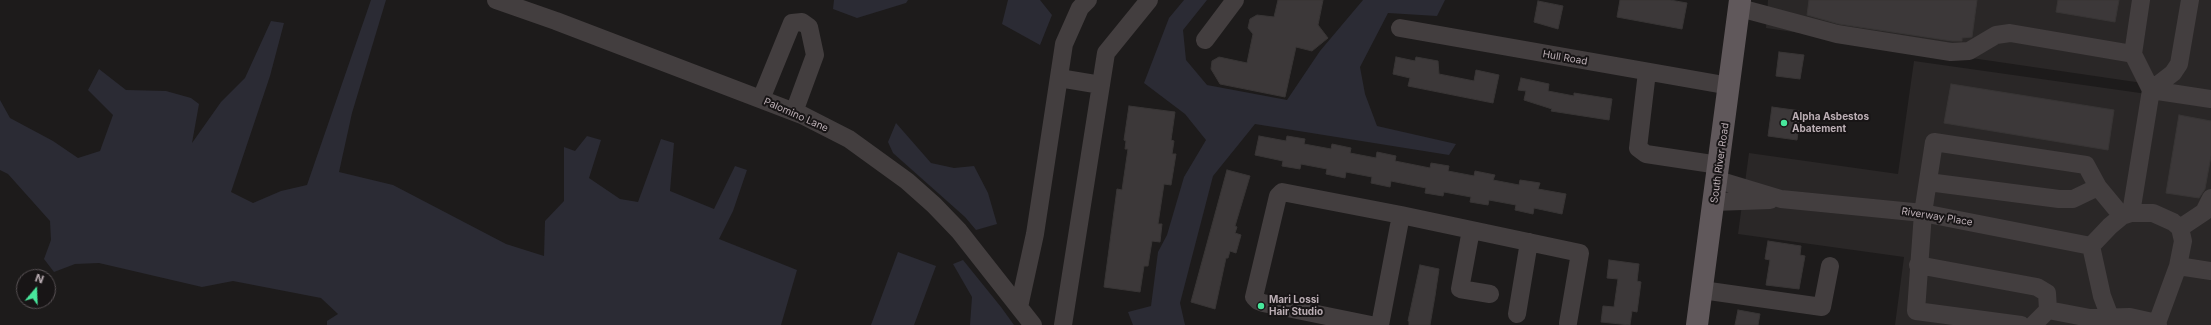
<!DOCTYPE html>
<style>
body{margin:0}
#map{position:relative;width:2211px;height:325px;overflow:hidden;background:#1d1b1b;font-family:Inter,sans-serif}
canvas{display:block}
.north{position:absolute;left:16px;top:269px;width:40px;height:40px;box-sizing:border-box;background:#181516;border:1px solid #595255;border-radius:50%;rotate:19deg;font-size:11px;font-weight:700;line-height:16px;text-align:center;color:#bbaeb4}
.north::after{content:'';display:block;margin:auto;width:14px;height:18px;background:#48e79c;clip-path:polygon(50% 0,100% 100%,50% 72%,0 100%)}
</style>
<div id="map">
<canvas width="2211" height="325"></canvas>
<div class="north">N</div>
</div>
<script>
const c = document.querySelector('canvas').getContext('2d');
c.lineJoin = 'round';
function fillPath(path, color) { c.fillStyle = color; c.fill(path, 'evenodd'); }
const shape = rows => new Path2D(rows.map(r => 'M' + r).join(''));
function trace(path, color, width, dash) { c.strokeStyle = color; c.lineWidth = width; c.lineCap = dash ? 'butt' : 'round'; c.setLineDash(dash || []); c.stroke(path); }
function write(font, color, halo, rows, align = 'center') {
  c.font = font + ' Inter,sans-serif'; c.lineWidth = 4; c.setLineDash([]); c.textBaseline = 'middle'; c.strokeStyle = halo; c.fillStyle = color; for (const [text, x, y, turn = 0] of rows) {
    c.save(); c.translate(x, y); c.rotate((+turn || 0) * Math.PI / 180); c.textAlign = isNaN(turn) ? turn : align; if (halo) c.strokeText(text, 0, 0); c.fillText(text, 0, 0); c.restore();
  }
}
const built = shape([
 [1768,0,2211,0,2211,93,1766,28],
 [1914,61,2211,103,2211,325,1895,325,1904,257,1738,234,1749,153,1898,174]
]);
const green = shape([
 [371,0,386,0,352,113,339,172,393,185,506,244,544,256,545,221,564,201,564,147,575,151,587,136,601,140,589,178,620,199,638,202,661,139,674,143,670,191,714,209,735,166,747,170,733,211,719,239,797,270,781,325,327,325,327,321,338,314,321,298,233,281,202,287,99,263,75,264,54,272,44,259,51,240,50,221,8,174,0,170,0,100,10,118,53,141,78,158,100,151,113,115,88,90,99,69,126,90,166,91,191,98,199,104,192,143,221,102,245,78,271,21,284,23,270,76,231,192,253,203,281,191,307,185],
 [834,0,908,0,906,3,857,18,833,9],
 [1008,0,1040,0,1052,15,1040,45,1002,24],
 [1184,0,1207,0,1183,30,1186,60,1207,85,1287,100,1320,51,1363,0,1445,0,1437,16,1388,13,1360,67,1365,94,1377,126,1456,144,1449,155,1255,124,1213,176,1180,303,1185,325,1133,325,1128,312,1151,306,1158,252,1167,235,1184,177,1206,140,1185,114,1144,83,1169,18],
 [896,123,931,163,954,168,974,166,988,193,997,224,976,230,965,217,893,153,888,142],
 [898,252,936,266,914,325,871,325],
 [963,260,1001,307,1014,325,970,325,972,297,953,264]
]);
const building = shape([
 [1278,0,1323,0,1318,25,1328,38,1312,51,1296,47,1285,97,1220,84,1211,69,1212,61,1219,57,1247,63,1253,34,1248,28,1250,19,1257,15,1274,17,1278,0],
 [1620,0,1670,0,1687,3,1682,29,1617,17,1620,0],
 [1809,0,1977,0,1972,37,1962,38,1962,41,1952,41,1839,24,1807,15,1809,0],
 [2058,0,2119,0,2115,22,2056,12,2058,0],
 [1538,1,1563,6,1558,29,1534,22,1538,1],
 [1779,52,1804,55,1800,79,1776,76,1779,52],
 [1396,57,1415,61,1416,57,1438,61,1439,74,1474,81,1476,70,1499,75,1493,103,1408,86,1410,78,1393,74,1396,57],
 [1521,78,1549,84,1548,91,1574,96,1574,93,1612,99,1609,120,1551,111,1552,109,1524,100,1526,91,1518,90,1521,78],
 [1951,84,2114,110,2108,150,1944,123,1951,84],
 [1129,106,1175,112,1171,140,1174,141,1172,154,1176,154,1171,185,1164,184,1158,224,1162,224,1160,242,1152,241,1148,266,1144,266,1140,292,1104,287,1117,189,1122,190,1128,149,1125,149,1126,141,1124,140,1129,106],
 [1772,107,1801,111,1797,140,1768,136,1772,107],
 [2179,115,2211,121,2211,156,2205,189,2199,198,2166,193,2179,115],
 [1259,136,1286,141,1287,136,1305,139,1304,144,1331,149,1332,144,1351,148,1350,153,1376,158,1377,152,1396,156,1395,161,1430,168,1431,163,1449,166,1448,171,1474,176,1475,171,1495,175,1493,180,1519,185,1520,180,1540,183,1538,189,1566,194,1562,214,1534,208,1533,214,1515,210,1516,205,1489,200,1488,205,1470,202,1471,197,1444,192,1443,196,1425,193,1426,188,1391,181,1390,187,1371,183,1372,177,1346,172,1345,178,1326,174,1327,169,1301,164,1300,169,1282,166,1283,161,1255,155,1259,136],
 [1227,170,1250,176,1235,226,1237,227,1235,233,1241,235,1236,253,1230,251,1228,258,1226,258,1215,309,1191,302,1227,170],
 [1768,241,1801,246,1800,255,1805,256,1799,289,1766,285,1770,260,1765,259,1768,241],
 [1609,260,1639,264,1637,281,1641,282,1637,312,1632,311,1630,325,1601,322,1603,306,1614,307,1618,279,1607,278,1609,260],
 [1420,265,1439,269,1435,296,1430,325,1409,325,1409,321,1408,321,1420,265],
 [1738,310,1760,314,1758,325,1735,325,1738,310]
]);
const minor = shape([
 [496,0,556,21,802,115,849,139,907,181,934,205,959,231,1033,325],
 [1740,8,1837,34,1951,52,1969,51,1996,35,2010,33,2133,54,2151,90,2211,99],
 [1400,28,1730,86],
 [1205,40,1235,0],
 [2133,54,2141,0],
 [1647,72,1638,148,1646,154,1719,165],
 [1059,78,1101,85],
 [761,99,792,23,802,22,809,27,815,55,794,112],
 [1718,180,1781,199,1923,213,2091,246],
 [1928,182,2059,199,2073,199,2098,187],
 [1714,202,1770,200],
 [2131,213,2151,90,2173,73,2179,64,2190,0],
 [1401,215,1580,253,1568,323],
 [1471,230,1460,289,1490,294],
 [2091,246,2110,226,2122,216,2131,213,2153,213,2173,222,2180,228],
 [2091,246,2102,296,2110,317],
 [1918,265,2037,287,2047,293,2048,310],
 [2178,266,2183,241,2180,228,2204,212,2211,198],
 [1702,290,1822,307,1830,266],
 [1019,307,1035,234,1064,44,1080,8,1088,0],
 [1517,314,1529,242],
 [2157,323,2178,266,2211,271],
 [1063,325,1106,53,1149,0],
 [1371,325,1263,303,1258,301,1254,297,1278,196,1282,192,1401,215,1380,325],
 [2021,325,1916,311,1923,213,1934,142,2086,165,2098,187,2122,216],
 [2033,325,2048,310,2090,318,2130,317,2157,323,2158,325]
]);
const major = shape([
 [1697,325,1740,0]
]);
const markers = [
 [1784,123,4,"#48e79c"],
 [1261,306,4,"#48e79c"]
];
const streetNames = [
 ["Hull Road",1565,58,10],
 ["Palomino Lane",796,115,24],
 ["South River Road",1720,163,-82],
 ["Riverway Place",1937,217,9]
];
const poiNames = [
 ["Alpha Asbestos",1792,117],
 ["Abatement",1792,129],
 ["Mari Lossi",1269,300],
 ["Hair Studio",1269,312]
];
fillPath(built, '#2a2727');
fillPath(green, '#2b2b34');
fillPath(building, '#3c3839');
trace(building, '#383535', 1);
trace(minor, '#433e3f', 18);
trace(major, '#60585b', 22);
for (const [x, y, r, color] of markers) { const dot = new Path2D(); dot.arc(x, y, r, 0, 2 * Math.PI); c.fillStyle = color; c.fill(dot); trace(dot, '#181516', 1.5); }
write('10px', '#bbaeb4', '#181516', streetNames);
write('bold 10px', '#bbaeb4', '#181516', poiNames, 'left');
</script>
